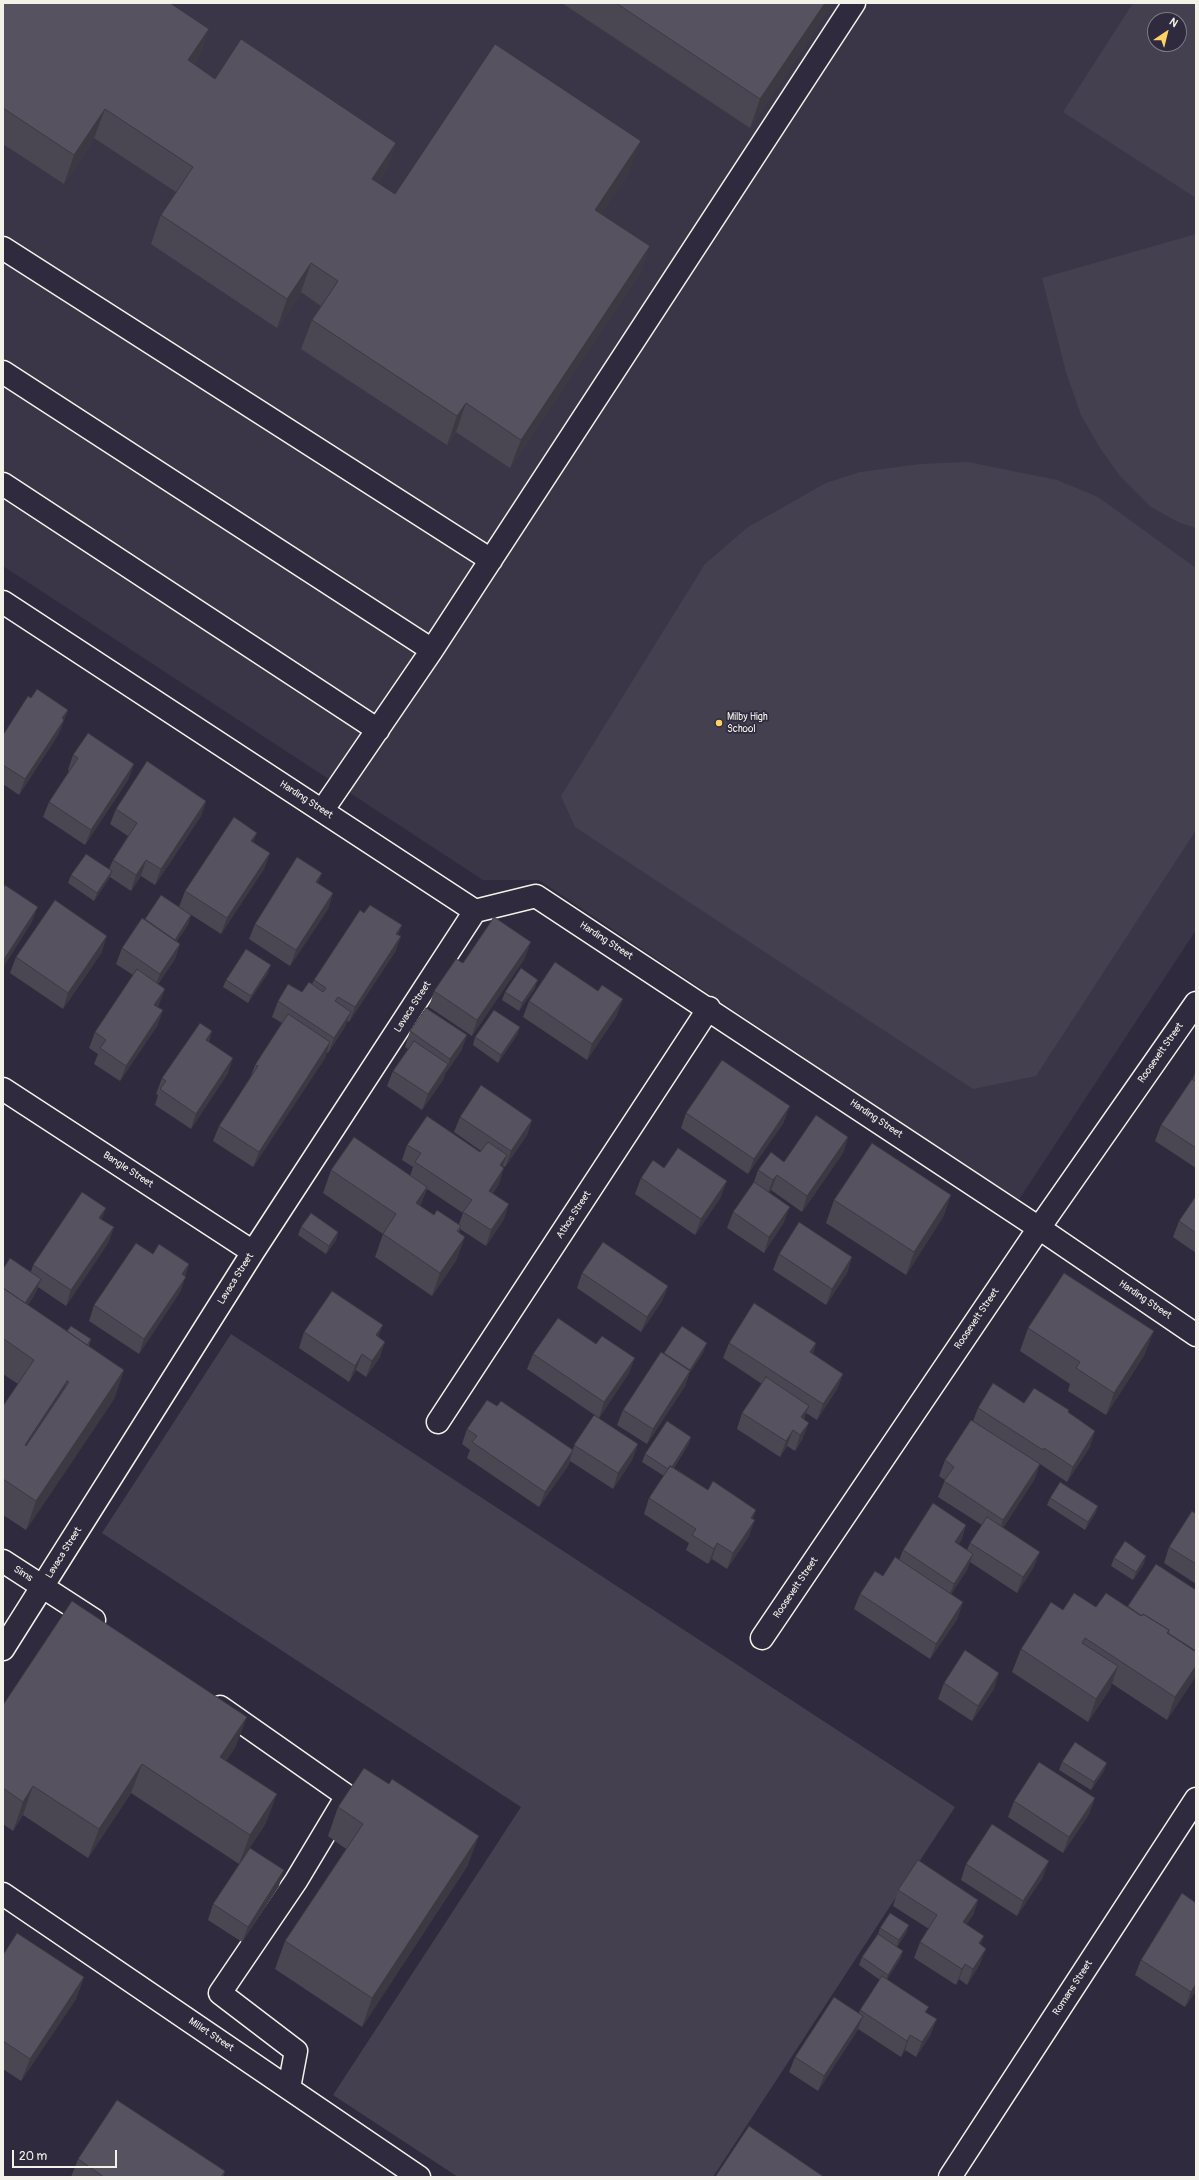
<!DOCTYPE html>
<style>
body{margin:0}
#map{position:relative;width:1199px;height:2180px;overflow:hidden;background:#2f2a3d;font-family:Pangolin,sans-serif}
canvas{display:block}
.frame{position:absolute;inset:0;border:4px solid #f4f1e8;pointer-events:none}
.north{position:absolute;left:1147px;top:12px;width:40px;height:40px;box-sizing:border-box;background:#2f2a3d;border:1px solid #7e7a81;border-radius:50%;rotate:35deg;font-size:11px;font-weight:700;line-height:16px;text-align:center;color:#f4f1e8}
.north::after{content:'';display:block;margin:auto;width:14px;height:18px;background:#ffd166;clip-path:polygon(50% 0,100% 100%,50% 72%,0 100%)}
.scale{position:absolute;left:12px;top:2150px;width:105px;height:18px;box-sizing:border-box;border:2px solid #f4f1e8;border-top:0;padding-left:5px;font-size:12px;line-height:14px;white-space:nowrap;color:#f4f1e8;-webkit-text-stroke:3px #2f2a3d;paint-order:stroke}
</style>
<div id="map">
<canvas width="1199" height="2180"></canvas>
<div class="frame"></div>
<div class="north">N</div>
<div class="scale">20 m</div>
</div>
<script>
const c = document.querySelector('canvas').getContext('2d');
c.lineJoin = 'round';
function fillPath(path, color) { c.fillStyle = color; c.fill(path, 'evenodd'); }
const shape = rows => new Path2D(rows.map(r => 'M' + r).join(''));
function trace(path, color, width, dash) { c.strokeStyle = color; c.lineWidth = width; c.lineCap = dash ? 'butt' : 'round'; c.setLineDash(dash || []); c.stroke(path); }
function write(font, color, halo, rows, align = 'center') {
  c.font = font + ' Pangolin,sans-serif'; c.lineWidth = 3.5; c.setLineDash([]); c.textBaseline = 'middle'; c.strokeStyle = halo; c.fillStyle = color; for (const [text, x, y, turn = 0] of rows) {
    c.save(); c.translate(x, y); c.rotate((+turn || 0) * Math.PI / 180); c.textAlign = isNaN(turn) ? turn : align; if (halo) c.strokeText(text, 0, 0); c.fillText(text, 0, 0); c.restore();
  }
}
const built = shape([
 [3,3,1196,3,1196,930,1018,1201,539,880,483,880,3,566],
 [1155,20,1179,20,1179,44,1155,44]
]);
const green = shape([
 [1133,3,1196,3,1196,198,1063,112],
 [1155,20,1179,20,1179,44,1155,44],
 [1196,234,1196,528,1178,522,1151,507,1120,476,1100,448,1081,415,1066,372,1042,278],
 [968,462,1057,480,1098,497,1196,568,1196,830,1036,1076,973,1089,575,827,561,796,705,564,748,527,826,483,860,472,920,464],
 [231,1334,955,1807,713,2177,458,2177,333,2095,521,1807,102,1533]
]);
const minor = shape([
 [3,248,491,560],
 [3,372,432,650,854,3],
 [3,484,378,730],
 [3,602,475,911,536,896,1039,1228,1196,1335],
 [322,811,432,650],
 [3,1089,253,1252],
 [438,1422,709,1008],
 [3,1561,94,1620],
 [762,1638,1039,1228,1196,1003],
 [3,1649,253,1252,475,911],
 [220,1707,347,1796,296,1881,220,1993,296,2051,289,2088],
 [3,1894,419,2177],
 [950,2177,1196,1799]
]);
const wall = shape([
 [3,3,209,29,198,58,194,64,215,79,396,143,386,172,378,183,395,194,630,170,601,214,650,246,639,275,510,468,456,432,447,445,301,349,312,320,321,306,301,292,277,328,151,244,161,215,176,192,94,138,64,184,3,144],
 [562,3,833,3,750,128],
 [31,698,68,710,58,735,19,795,3,784,3,735],
 [73,755,134,764,128,780,85,845,43,817,49,802,69,771,68,770],
 [206,801,201,816,155,885,141,876,131,891,110,877,94,901,68,883,71,875,109,869,113,860,128,836,110,824,116,809],
 [253,842,270,853,264,869,221,934,179,907,185,891],
 [318,883,333,893,328,909,290,966,249,939,255,924],
 [364,913,402,925,398,935,401,936,395,952,349,1022,347,1021,345,1027,328,1053,327,1052,325,1058,253,1167,213,1141,219,1126,250,1078,255,1065,282,1023,272,1017,278,1001,302,992,312,984,314,980],
 [145,919,189,923,177,941,180,944,175,959,158,984,165,989,159,1004,158,1007,163,1010,157,1026,120,1081,94,1064,98,1054,89,1048,95,1032,133,975,116,964,122,948],
 [102,952,63,1009,10,973,16,957],
 [525,958,472,1036,429,1007,434,991,463,963],
 [268,973,248,1003,223,987,226,980],
 [535,988,519,1011,502,1000,505,992],
 [529,1001,617,1015,587,1060,523,1017],
 [520,1027,517,1035,498,1063,473,1045,475,1037],
 [212,1031,209,1041,228,1073,191,1129,155,1105,158,1095,156,1094,162,1078],
 [410,1031,467,1035,461,1051,445,1074,443,1080,422,1110,387,1086,393,1071,408,1049,405,1047],
 [1196,1071,1196,1168,1155,1141,1161,1125,1192,1080],
 [686,1113,784,1122,748,1174,681,1128],
 [460,1117,532,1120,527,1135,505,1167,503,1166,499,1184,493,1193,504,1219,486,1246,460,1229,459,1232,457,1259,432,1296,375,1257,383,1234,323,1193,331,1170,410,1176,413,1167,402,1160,407,1145,480,1152,481,1151,454,1132],
 [427,1189,463,1213,459,1224,434,1215,420,1206],
 [848,1137,843,1153,802,1212,771,1190,769,1193,784,1222,764,1253,727,1228,733,1212,754,1182,758,1170,784,1162],
 [664,1168,721,1197,695,1235,635,1194,641,1178],
 [951,1195,943,1217,906,1275,826,1223,834,1200],
 [1196,1196,1196,1253,1173,1237,1179,1221],
 [102,1220,114,1227,108,1243,66,1306,38,1287,35,1294,28,1305,67,1331,91,1339,89,1346,124,1370,114,1399,26,1530,3,1515,3,1406,18,1384,3,1374,3,1269,31,1272,33,1265],
 [301,1227,338,1232,336,1240,326,1254,298,1235],
 [153,1254,189,1264,185,1276,180,1292,139,1354,89,1321,94,1305],
 [779,1254,852,1257,847,1273,826,1305,773,1270],
 [582,1273,668,1286,662,1301,641,1332,577,1288],
 [1028,1328,1145,1354,1106,1415,1068,1391,1070,1384,1020,1351],
 [304,1332,378,1337,380,1357,366,1377,356,1370,349,1382,299,1348],
 [729,1343,816,1343,813,1354,843,1374,837,1389,817,1420,806,1413,804,1419,803,1438,795,1451,787,1446,780,1457,737,1429,742,1413,762,1384,723,1358],
 [704,1351,689,1374,685,1386,647,1444,617,1425,623,1410,664,1353],
 [533,1354,629,1373,599,1418,527,1369],
 [1024,1403,1068,1413,1090,1447,1067,1482,1040,1464,1034,1480,1003,1528,1034,1567,1017,1593,970,1562,967,1570,951,1594,958,1618,930,1659,854,1609,860,1594,883,1576,899,1560,903,1550,966,1525,961,1541,958,1544,967,1550,970,1543,982,1525,938,1497,945,1480,939,1476,945,1460,973,1421,978,1408],
 [497,1406,573,1450,574,1445,638,1444,632,1460,613,1489,570,1461,568,1466,539,1507,467,1458,470,1450,462,1444,467,1429],
 [691,1437,688,1445,674,1468,753,1519,749,1536,727,1569,712,1559,708,1564,686,1550,689,1543,644,1514,649,1498,664,1476,642,1462,645,1454],
 [1050,1498,1098,1506,1095,1514,1085,1530,1047,1505],
 [1196,1514,1196,1584,1164,1563,1169,1547],
 [1114,1558,1144,1564,1133,1580,1111,1566],
 [1156,1564,1194,1679,1167,1720,1111,1683,1110,1689,1088,1722,1012,1672,1021,1649,1096,1607,1127,1607],
 [944,1683,994,1689,972,1721,938,1699],
 [3,1705,236,1746,226,1761,266,1823,239,1864,131,1793,88,1858,23,1815,13,1831,3,1824],
 [1062,1762,1104,1771,1091,1790,1059,1770],
 [389,1784,468,1865,362,2027,275,1969,285,1941,346,1849,328,1836,338,1807],
 [1095,1798,1089,1814,1063,1853,1008,1817,1014,1801],
 [966,1864,1043,1877,1017,1916,961,1880],
 [279,1886,242,1942,208,1920,213,1904],
 [898,1890,978,1900,973,1915,966,1925,980,1945,980,1964,967,1985,959,1979,956,1985,914,1958,920,1942,929,1929,893,1906],
 [909,1925,906,1933,897,1947,903,1951,900,1959,887,1979,927,2012,931,2034,916,2057,905,2050,901,2057,858,2029,857,2031,818,2091,789,2072,795,2057,859,2013,860,2010,880,1980,859,1965,862,1957,878,1934,880,1928],
 [3,1955,84,1977,76,1999,21,2081,3,2069],
 [1141,1960,1196,1991,1185,2007,1135,1975],
 [78,2159,225,2171,223,2177,71,2177]
]);
const shadedWall = shape([
 [825,3,833,3,750,128,760,99],
 [209,29,198,58,177,89,188,60],
 [105,109,94,138,64,184,74,155],
 [641,141,630,170,585,239,595,210],
 [396,143,386,172,362,208,372,179],
 [650,246,639,275,510,468,521,440],
 [311,263,301,292,277,328,287,299],
 [466,403,456,432,447,445,457,416],
 [68,710,58,735,19,795,25,779,62,718],
 [134,764,128,780,85,845,91,830],
 [206,801,201,816,155,885,161,869],
 [257,833,251,848,251,841],
 [270,853,264,869,221,934,227,918],
 [146,860,141,876,131,891,136,875],
 [112,871,109,879,94,901,97,893],
 [322,873,316,889,316,882],
 [333,893,328,909,290,966,296,950],
 [38,907,32,922,3,968,3,961],
 [191,915,189,923,170,951,173,943],
 [402,925,396,940,396,934],
 [107,936,102,952,63,1009,68,993],
 [401,936,395,952,349,1022,355,1007],
 [531,942,525,958,472,1036,477,1020],
 [180,944,175,959,154,989,160,974],
 [271,965,268,973,248,1003,251,996],
 [538,980,535,988,519,1011,522,1003],
 [165,989,159,1004,149,1020,154,1005],
 [623,999,617,1015,587,1060,592,1044],
 [163,1010,157,1026,120,1081,126,1066],
 [351,1012,345,1027,328,1053,334,1038],
 [520,1027,517,1035,498,1063,501,1055],
 [212,1031,206,1047,206,1040],
 [467,1035,461,1051,445,1074,443,1080,422,1110,428,1094,448,1065,450,1059],
 [330,1042,325,1058,253,1167,259,1152],
 [233,1058,228,1073,191,1129,196,1114],
 [790,1106,784,1122,748,1174,754,1159],
 [532,1120,527,1135,505,1167,511,1151],
 [848,1137,843,1153,802,1212,807,1196],
 [507,1155,501,1171,500,1165],
 [504,1168,499,1184,484,1206,489,1191],
 [777,1175,771,1190,767,1195,773,1180],
 [727,1181,721,1197,695,1235,701,1219],
 [427,1187,419,1210,416,1203],
 [951,1195,943,1217,906,1275,914,1252],
 [509,1204,504,1219,486,1246,491,1230],
 [790,1207,784,1222,764,1253,769,1237],
 [106,1208,100,1224,99,1218],
 [114,1227,108,1243,66,1306,71,1290],
 [338,1232,336,1240,326,1254,329,1246],
 [465,1237,457,1259,432,1296,440,1273],
 [852,1257,847,1273,826,1305,832,1289],
 [189,1264,183,1280,182,1274],
 [186,1277,180,1292,139,1354,144,1339],
 [41,1279,35,1294,13,1328,19,1312],
 [668,1286,662,1301,641,1332,647,1317],
 [383,1325,377,1341,376,1335],
 [1154,1331,1145,1354,1106,1415,1114,1393],
 [385,1342,380,1357,366,1377,372,1361],
 [707,1343,704,1351,689,1374,685,1386,647,1444,653,1429],
 [816,1343,811,1359,810,1352],
 [362,1354,356,1370,349,1382,355,1366],
 [635,1358,629,1373,599,1418,604,1402],
 [124,1370,114,1399,26,1530,36,1501],
 [843,1374,837,1389,817,1420,823,1404],
 [67,1381,57,1410,14,1473,25,1445],
 [809,1406,803,1421,795,1433,801,1417],
 [809,1423,803,1438,795,1451,800,1435],
 [793,1430,787,1446,780,1457,786,1441],
 [1095,1431,1090,1447,1067,1482,1073,1467],
 [691,1437,688,1445,667,1478,670,1470],
 [638,1444,632,1460,613,1489,618,1473],
 [573,1450,568,1466,539,1507,545,1492],
 [1040,1464,1034,1480,998,1536,1003,1520],
 [1098,1506,1095,1514,1085,1530,1088,1522],
 [756,1510,751,1525,751,1518],
 [755,1520,749,1536,727,1569,733,1553],
 [966,1525,961,1541,949,1558,955,1542],
 [717,1543,712,1559,708,1564,714,1549],
 [1040,1552,1034,1567,1017,1593,1023,1577],
 [973,1554,967,1570,948,1599,954,1584],
 [1146,1556,1144,1564,1133,1580,1136,1572],
 [963,1602,958,1618,930,1659,936,1644],
 [1118,1666,1110,1689,1088,1722,1096,1699],
 [1196,1666,1196,1674,1194,1679,1167,1720,1175,1697],
 [999,1673,994,1689,972,1721,978,1706],
 [247,1717,236,1746,210,1786,220,1757],
 [1107,1763,1104,1771,1091,1790,1094,1782],
 [142,1764,131,1793,88,1858,99,1829],
 [33,1786,23,1815,13,1831,23,1802],
 [277,1794,266,1823,239,1864,250,1835],
 [1095,1798,1089,1814,1063,1853,1069,1837],
 [479,1836,468,1865,362,2027,372,1998],
 [1049,1861,1043,1877,1017,1916,1023,1901],
 [284,1870,279,1886,242,1942,248,1927],
 [978,1900,973,1915,957,1938,963,1922],
 [909,1925,906,1933,896,1948,899,1940],
 [984,1936,978,1951,979,1943],
 [986,1949,980,1964,967,1985,973,1969],
 [903,1951,900,1959,885,1983,888,1975],
 [965,1964,959,1979,956,1985,962,1969],
 [84,1977,76,1999,21,2081,30,2059],
 [1196,1984,1196,1991,1185,2007,1191,1992],
 [863,2016,857,2031,818,2091,824,2076],
 [937,2019,931,2034,916,2057,922,2042],
 [910,2035,905,2050,901,2057,907,2041]
]);
const building = shape([
 [3,3,170,3,209,29,188,60,215,79,241,39,396,143,372,179,395,194,495,44,641,141,595,210,650,246,521,440,466,403,457,416,312,320,338,281,311,263,287,299,161,215,193,167,105,109,74,155,3,108,3,3],
 [616,3,825,3,760,99,616,3],
 [37,689,68,710,62,718,64,720,25,779,3,765,3,735,28,696,31,698,37,689],
 [88,733,134,764,91,830,49,802,78,758,73,755,88,733],
 [147,761,206,801,161,869,146,860,136,875,113,860,137,823,116,809,147,761],
 [234,817,257,833,251,841,270,853,227,918,185,891,234,817],
 [86,854,112,871,97,893,71,875,86,854],
 [297,857,322,873,316,882,333,893,296,950,255,924,297,857],
 [5,885,38,907,3,961,3,888,5,885],
 [161,895,191,915,175,940,145,919,161,895],
 [55,900,107,936,68,993,16,957,55,900],
 [370,905,402,925,396,934,401,936,355,1007,338,997,335,1001,351,1012,334,1038,278,1001,288,984,302,992,309,982,323,992,326,988,314,980,360,910,364,913,370,905],
 [494,917,531,942,477,1020,434,991,456,959,463,963,494,917],
 [142,918,180,944,160,974,122,948,142,918],
 [246,949,271,965,251,996,226,980,246,949],
 [555,962,598,991,602,985,623,999,592,1044,529,1001,555,962],
 [521,968,538,980,522,1003,505,992,521,968],
 [137,969,165,989,154,1005,163,1010,126,1066,100,1048,106,1040,95,1032,137,969],
 [426,1008,467,1035,450,1059,410,1031,426,1008],
 [494,1010,520,1027,501,1055,475,1037,494,1010],
 [288,1014,330,1042,259,1152,219,1126,258,1066,255,1065,288,1014],
 [200,1023,212,1031,206,1040,233,1058,196,1114,160,1089,166,1081,162,1078,200,1023],
 [414,1041,448,1064,428,1094,393,1071,414,1041],
 [722,1060,790,1106,754,1159,686,1113,722,1060],
 [1192,1079,1196,1082,1196,1148,1161,1125,1192,1079],
 [481,1085,532,1120,511,1151,460,1117,481,1085],
 [816,1115,848,1137,807,1196,777,1175,773,1180,758,1170,771,1152,784,1162,816,1115],
 [427,1116,480,1152,488,1142,507,1155,500,1165,504,1168,489,1191,509,1204,491,1230,463,1212,472,1200,415,1162,421,1153,407,1145,427,1116],
 [354,1137,427,1187,416,1203,434,1215,437,1210,461,1226,457,1231,465,1237,440,1273,383,1234,396,1214,331,1170,354,1137],
 [872,1143,951,1195,914,1252,834,1200,872,1143],
 [678,1148,727,1181,701,1219,641,1178,653,1160,664,1168,678,1148],
 [754,1182,790,1207,769,1237,733,1212,754,1182],
 [82,1192,106,1208,99,1218,114,1227,71,1290,33,1265,82,1192],
 [1196,1196,1196,1233,1179,1221,1196,1196],
 [311,1213,338,1232,329,1246,301,1227,311,1213],
 [799,1222,852,1257,832,1289,779,1254,799,1222],
 [603,1242,668,1286,647,1317,582,1273,603,1242],
 [136,1243,153,1254,159,1244,189,1264,182,1274,186,1277,144,1339,94,1305,136,1243],
 [10,1258,41,1279,25,1303,3,1288,3,1269,10,1258],
 [1064,1273,1154,1331,1114,1393,1076,1368,1080,1362,1028,1328,1064,1273],
 [3,1288,124,1370,36,1501,3,1479,3,1406,34,1360,4,1339,3,1340,3,1288],
 [67,1381,69,1382,26,1446,25,1445,67,1381],
 [332,1291,383,1325,376,1335,385,1342,372,1361,362,1354,355,1366,304,1332,332,1291],
 [754,1303,816,1343,810,1352,843,1374,823,1404,729,1343,754,1303],
 [558,1318,596,1344,602,1336,635,1358,604,1402,533,1354,558,1318],
 [71,1326,91,1339,87,1345,67,1331,71,1326],
 [682,1326,707,1343,690,1370,664,1353,682,1326],
 [661,1352,690,1371,653,1429,623,1410,661,1352],
 [766,1377,809,1406,801,1417,809,1423,800,1435,793,1430,786,1441,742,1413,766,1377],
 [993,1383,1024,1403,1034,1388,1069,1410,1068,1412,1095,1431,1073,1467,1044,1448,1043,1450,978,1408,993,1383],
 [487,1400,497,1406,501,1401,573,1450,545,1492,472,1442,477,1436,467,1429,487,1400],
 [594,1415,638,1444,618,1473,574,1445,594,1415],
 [971,1420,1040,1464,1003,1520,944,1481,954,1467,945,1460,971,1420],
 [667,1421,691,1437,672,1467,670,1466,668,1469,645,1454,667,1421],
 [670,1466,708,1490,713,1481,756,1510,751,1518,755,1520,733,1553,717,1543,714,1549,692,1535,696,1529,649,1498,670,1466],
 [1060,1482,1098,1506,1088,1522,1050,1498,1060,1482],
 [933,1503,966,1525,955,1542,973,1554,954,1584,903,1550,933,1503],
 [1192,1511,1196,1514,1196,1564,1169,1547,1192,1511],
 [987,1517,1040,1552,1023,1577,970,1543,987,1517],
 [1125,1541,1146,1556,1136,1572,1114,1558,1125,1541],
 [895,1557,963,1602,936,1644,860,1594,875,1571,883,1576,895,1557],
 [1156,1564,1196,1590,1196,1651,1168,1633,1169,1630,1143,1614,1142,1616,1128,1606,1156,1564],
 [1074,1593,1096,1607,1106,1593,1141,1616,1143,1614,1169,1630,1167,1633,1196,1652,1196,1666,1175,1697,1085,1638,1082,1643,1118,1666,1096,1699,1021,1649,1051,1602,1063,1610,1074,1593],
 [72,1601,247,1717,220,1757,277,1794,250,1835,142,1764,99,1829,33,1786,23,1802,3,1788,3,1705,72,1601],
 [965,1650,999,1673,978,1706,944,1683,965,1650],
 [1075,1742,1107,1763,1094,1782,1062,1762,1075,1742],
 [1039,1762,1095,1798,1069,1837,1014,1801,1039,1762],
 [364,1768,389,1784,392,1779,479,1836,372,1998,285,1941,363,1824,338,1807,364,1768],
 [992,1824,1049,1861,1023,1901,966,1864,992,1824],
 [250,1848,284,1870,248,1927,213,1904,250,1848],
 [918,1860,978,1900,963,1922,984,1936,979,1943,986,1949,973,1969,965,1964,962,1969,920,1942,937,1915,898,1890,918,1860],
 [1182,1893,1196,1903,1196,1984,1191,1992,1141,1960,1182,1893],
 [890,1913,909,1925,899,1940,880,1928,890,1913],
 [17,1933,84,1977,30,2059,3,2041,3,1955,17,1933],
 [878,1934,903,1951,888,1975,862,1957,878,1934],
 [882,1976,929,2007,925,2012,937,2019,922,2042,910,2035,907,2041,860,2010,882,1976],
 [834,1997,863,2016,824,2076,795,2057,834,1997],
 [117,2100,225,2171,221,2177,104,2177,78,2159,117,2100],
 [749,2126,824,2177,715,2177,749,2126]
]);
const markers = [
 [719,723,4,"#ffd166"]
];
const poiNames = [
 ["Milby High",727,717],
 ["School",727,729]
];
const streetNames = [
 ["Harding Street",306,800,33],
 ["Harding Street",606,941,33],
 ["Lavaca Street",413,1007,-57],
 ["Roosevelt Street",1161,1053,-55],
 ["Harding Street",876,1119,34],
 ["Bangle Street",128,1170,33],
 ["Athos Street",574,1215,-57],
 ["Lavaca Street",236,1279,-58],
 ["Harding Street",1145,1300,34],
 ["Roosevelt Street",977,1319,-56],
 ["Lavaca Street",64,1553,-58],
 ["Sims",23,1574,32],
 ["Roosevelt Street",796,1588,-56],
 ["Romans Street",1073,1988,-57],
 ["Millet Street",211,2035,34]
];
fillPath(built, '#3b3647');
fillPath(green, '#454050');
trace(minor, '#f4f1e8', 25);
trace(minor, '#2f2a3d', 22);
fillPath(wall, '#4a4752');
fillPath(shadedWall, '#3c3942');
fillPath(building, '#56525f');
trace(building, '#3c3942', 1);
for (const [x, y, r, color] of markers) { const dot = new Path2D(); dot.arc(x, y, r, 0, 2 * Math.PI); c.fillStyle = color; c.fill(dot); trace(dot, '#2f2a3d', 1.5); }
write('10px', '#f4f1e8', '#2f2a3d', poiNames, 'left');
write('10px', '#f4f1e8', '#2f2a3d', streetNames);
</script>
